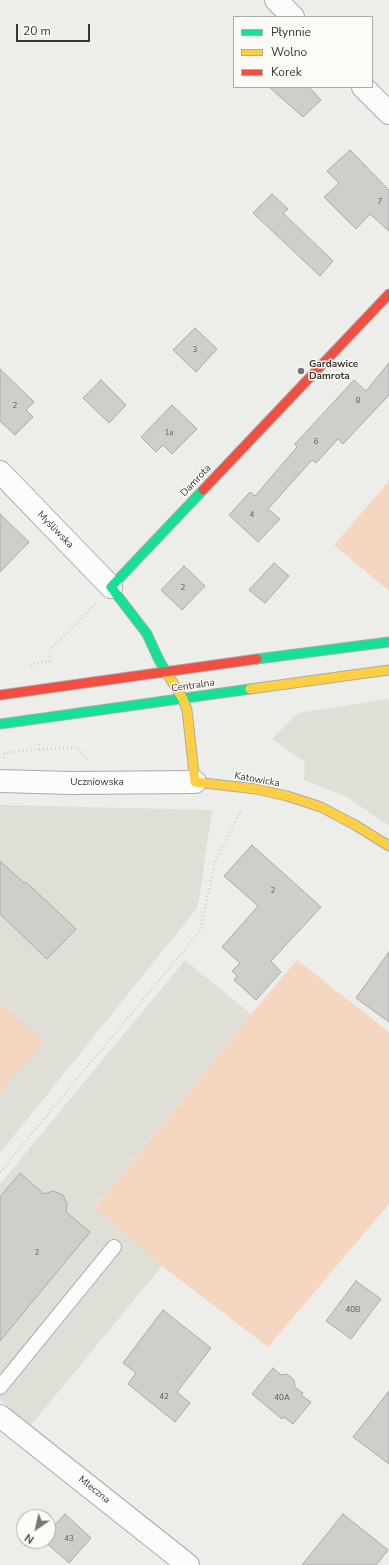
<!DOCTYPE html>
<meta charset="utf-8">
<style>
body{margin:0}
#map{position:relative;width:389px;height:1565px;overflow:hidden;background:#ededea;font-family:"Nunito Sans",sans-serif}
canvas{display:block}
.legend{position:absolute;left:233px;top:16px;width:140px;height:72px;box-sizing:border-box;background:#fcfbf6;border:1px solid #adaca8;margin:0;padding:5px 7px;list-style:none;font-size:12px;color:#363634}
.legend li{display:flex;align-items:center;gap:8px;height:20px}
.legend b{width:20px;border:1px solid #adaca8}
.north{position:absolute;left:16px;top:1509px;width:40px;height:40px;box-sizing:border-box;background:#fcfbf6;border:1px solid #adaca8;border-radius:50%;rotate:214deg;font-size:11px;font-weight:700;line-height:16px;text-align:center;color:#363634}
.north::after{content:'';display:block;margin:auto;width:14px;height:18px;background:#767674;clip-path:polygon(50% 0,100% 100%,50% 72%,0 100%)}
.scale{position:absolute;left:16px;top:24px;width:74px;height:18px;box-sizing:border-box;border:2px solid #363634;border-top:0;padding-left:5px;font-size:12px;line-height:14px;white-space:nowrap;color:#363634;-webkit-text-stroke:3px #fcfbf6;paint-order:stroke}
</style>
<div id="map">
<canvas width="389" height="1565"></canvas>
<ul class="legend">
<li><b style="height:5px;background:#16e098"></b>Płynnie</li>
<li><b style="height:5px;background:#ffcf43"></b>Wolno</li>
<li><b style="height:5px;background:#f24e42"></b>Korek</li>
</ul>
<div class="north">N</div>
<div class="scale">20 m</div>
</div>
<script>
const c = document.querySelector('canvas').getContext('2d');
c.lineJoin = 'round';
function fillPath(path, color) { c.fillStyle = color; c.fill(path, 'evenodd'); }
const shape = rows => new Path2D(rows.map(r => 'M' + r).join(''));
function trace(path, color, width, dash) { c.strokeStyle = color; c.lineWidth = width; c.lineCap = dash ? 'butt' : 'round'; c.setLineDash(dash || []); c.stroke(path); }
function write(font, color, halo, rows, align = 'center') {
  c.font = font + ' "Nunito Sans",sans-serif'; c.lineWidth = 3; c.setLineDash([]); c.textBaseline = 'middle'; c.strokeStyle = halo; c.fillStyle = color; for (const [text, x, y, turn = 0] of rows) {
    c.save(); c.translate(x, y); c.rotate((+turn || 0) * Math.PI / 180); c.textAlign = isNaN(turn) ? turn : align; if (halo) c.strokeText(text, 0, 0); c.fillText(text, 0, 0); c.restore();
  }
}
const built = shape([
 [389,699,389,826,347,797,304,780,305,762,272,739,298,713],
 [0,805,212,810,198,907,0,1153],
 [185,960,251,1014,95,1207,162,1266,31,1425,0,1400,0,1184]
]);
const green = shape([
 [389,481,389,591,334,545],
 [297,960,389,1032,389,1204,268,1347,162,1266,95,1208,251,1014],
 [0,1003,44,1042,0,1092]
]);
const building = shape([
 [269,87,309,87,321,100,303,117,269,87],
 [350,150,389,190,389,231,370,214,356,229,324,197,339,183,327,171,350,150],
 [272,194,288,209,283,213,333,261,320,276,253,213,272,194],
 [195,328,217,349,196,372,173,350,195,328],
 [389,363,389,395,343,444,338,439,316,463,312,460,268,509,280,519,258,542,229,515,250,492,255,496,297,447,295,444,354,380,366,391,389,363],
 [0,369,34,402,26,410,33,417,15,435,0,421,0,369],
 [101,380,126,405,109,423,83,398,101,380],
 [172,405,197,429,172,454,163,445,156,452,141,437,172,405],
 [0,514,29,542,0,572,0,514],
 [274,563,289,576,265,603,249,590,274,563],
 [184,566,205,586,182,610,161,590,184,566],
 [252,845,321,907,271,961,281,972,256,1000,234,980,237,976,232,971,240,963,222,947,258,906,224,876,252,845],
 [0,861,24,883,26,882,76,929,47,959,0,914,0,861],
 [389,952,389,1022,356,998,389,952],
 [20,1173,44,1194,53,1191,63,1195,67,1204,66,1212,90,1232,0,1341,0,1197,20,1173],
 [356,1281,381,1299,351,1339,326,1321,356,1281],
 [163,1310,211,1348,177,1392,190,1403,175,1422,128,1384,136,1373,123,1363,163,1310],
 [273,1368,281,1375,287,1374,294,1380,295,1387,303,1393,301,1395,311,1402,293,1424,284,1417,282,1419,252,1394,273,1368],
 [389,1391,389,1464,353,1437,389,1391],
 [65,1514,91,1538,69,1563,44,1541,48,1541,48,1532,65,1514],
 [343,1514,388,1550,376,1565,302,1565,343,1514]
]);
const path = shape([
 [31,666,32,664,50,661,48,652,95,604],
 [39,749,77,748,88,759],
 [4,758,4,753,39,749,39,742],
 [0,1172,200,931,215,861,241,811]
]);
const lane = shape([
 [0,1387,114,1247]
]);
const street = shape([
 [276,0,293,17],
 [363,87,389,113],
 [0,472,111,587],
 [0,781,71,783,195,782],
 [0,1416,188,1565]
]);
const fast = shape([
 [257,659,389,642],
 [168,675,159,660,147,634,111,587,203,490],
 [0,724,250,689]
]);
const slow = shape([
 [168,675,183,699,187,710,195,782,256,789,287,796,321,807,355,825,389,846],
 [250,689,389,670]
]);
const jam = shape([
 [203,490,389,294],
 [0,695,257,659]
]);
const markers = [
 [301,371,4,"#767674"]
];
const numberNames = [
 ["7",380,202],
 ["3",195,350],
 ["8",358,401],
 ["2",15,406],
 ["1a",169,433],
 ["6",316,442],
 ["4",252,515],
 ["2",183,588],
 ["2",273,891],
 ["2",37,1253],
 ["40B",353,1310],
 ["42",164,1397],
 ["40A",282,1398],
 ["43",69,1539]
];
const poiNames = [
 ["Gardawice",309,365],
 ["Damrota",309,377]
];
const streetNames = [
 ["Damrota",196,481,-47],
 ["Myśliwska",55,530,46],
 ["Centralna",193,686,-8],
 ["Katowicka",257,780,10],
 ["Uczniowska",97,783],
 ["Mleczna",94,1490,39]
];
fillPath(built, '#dfded7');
fillPath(green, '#f5d6c0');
fillPath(building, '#cececb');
trace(building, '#a9a9a7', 1);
trace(lane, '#ababa9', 16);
trace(street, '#ababa9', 24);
trace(fast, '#ababa9', 11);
trace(slow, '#ababa9', 11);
trace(jam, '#ababa9', 11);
trace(path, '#cecece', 2.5, [1, 3]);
trace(lane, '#fcfcfc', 14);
trace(street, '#fcfcfc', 22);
trace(fast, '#16e098', 9);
trace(slow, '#ffcf43', 9);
trace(jam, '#f24e42', 9);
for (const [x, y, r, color] of markers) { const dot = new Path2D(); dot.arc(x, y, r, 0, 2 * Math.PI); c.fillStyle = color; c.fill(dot); trace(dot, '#fcfbf6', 1.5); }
write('8px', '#5c5c5a', null, numberNames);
write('bold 10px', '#363634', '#fcfbf6', poiNames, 'left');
write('10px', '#363634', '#fcfbf6', streetNames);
</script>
